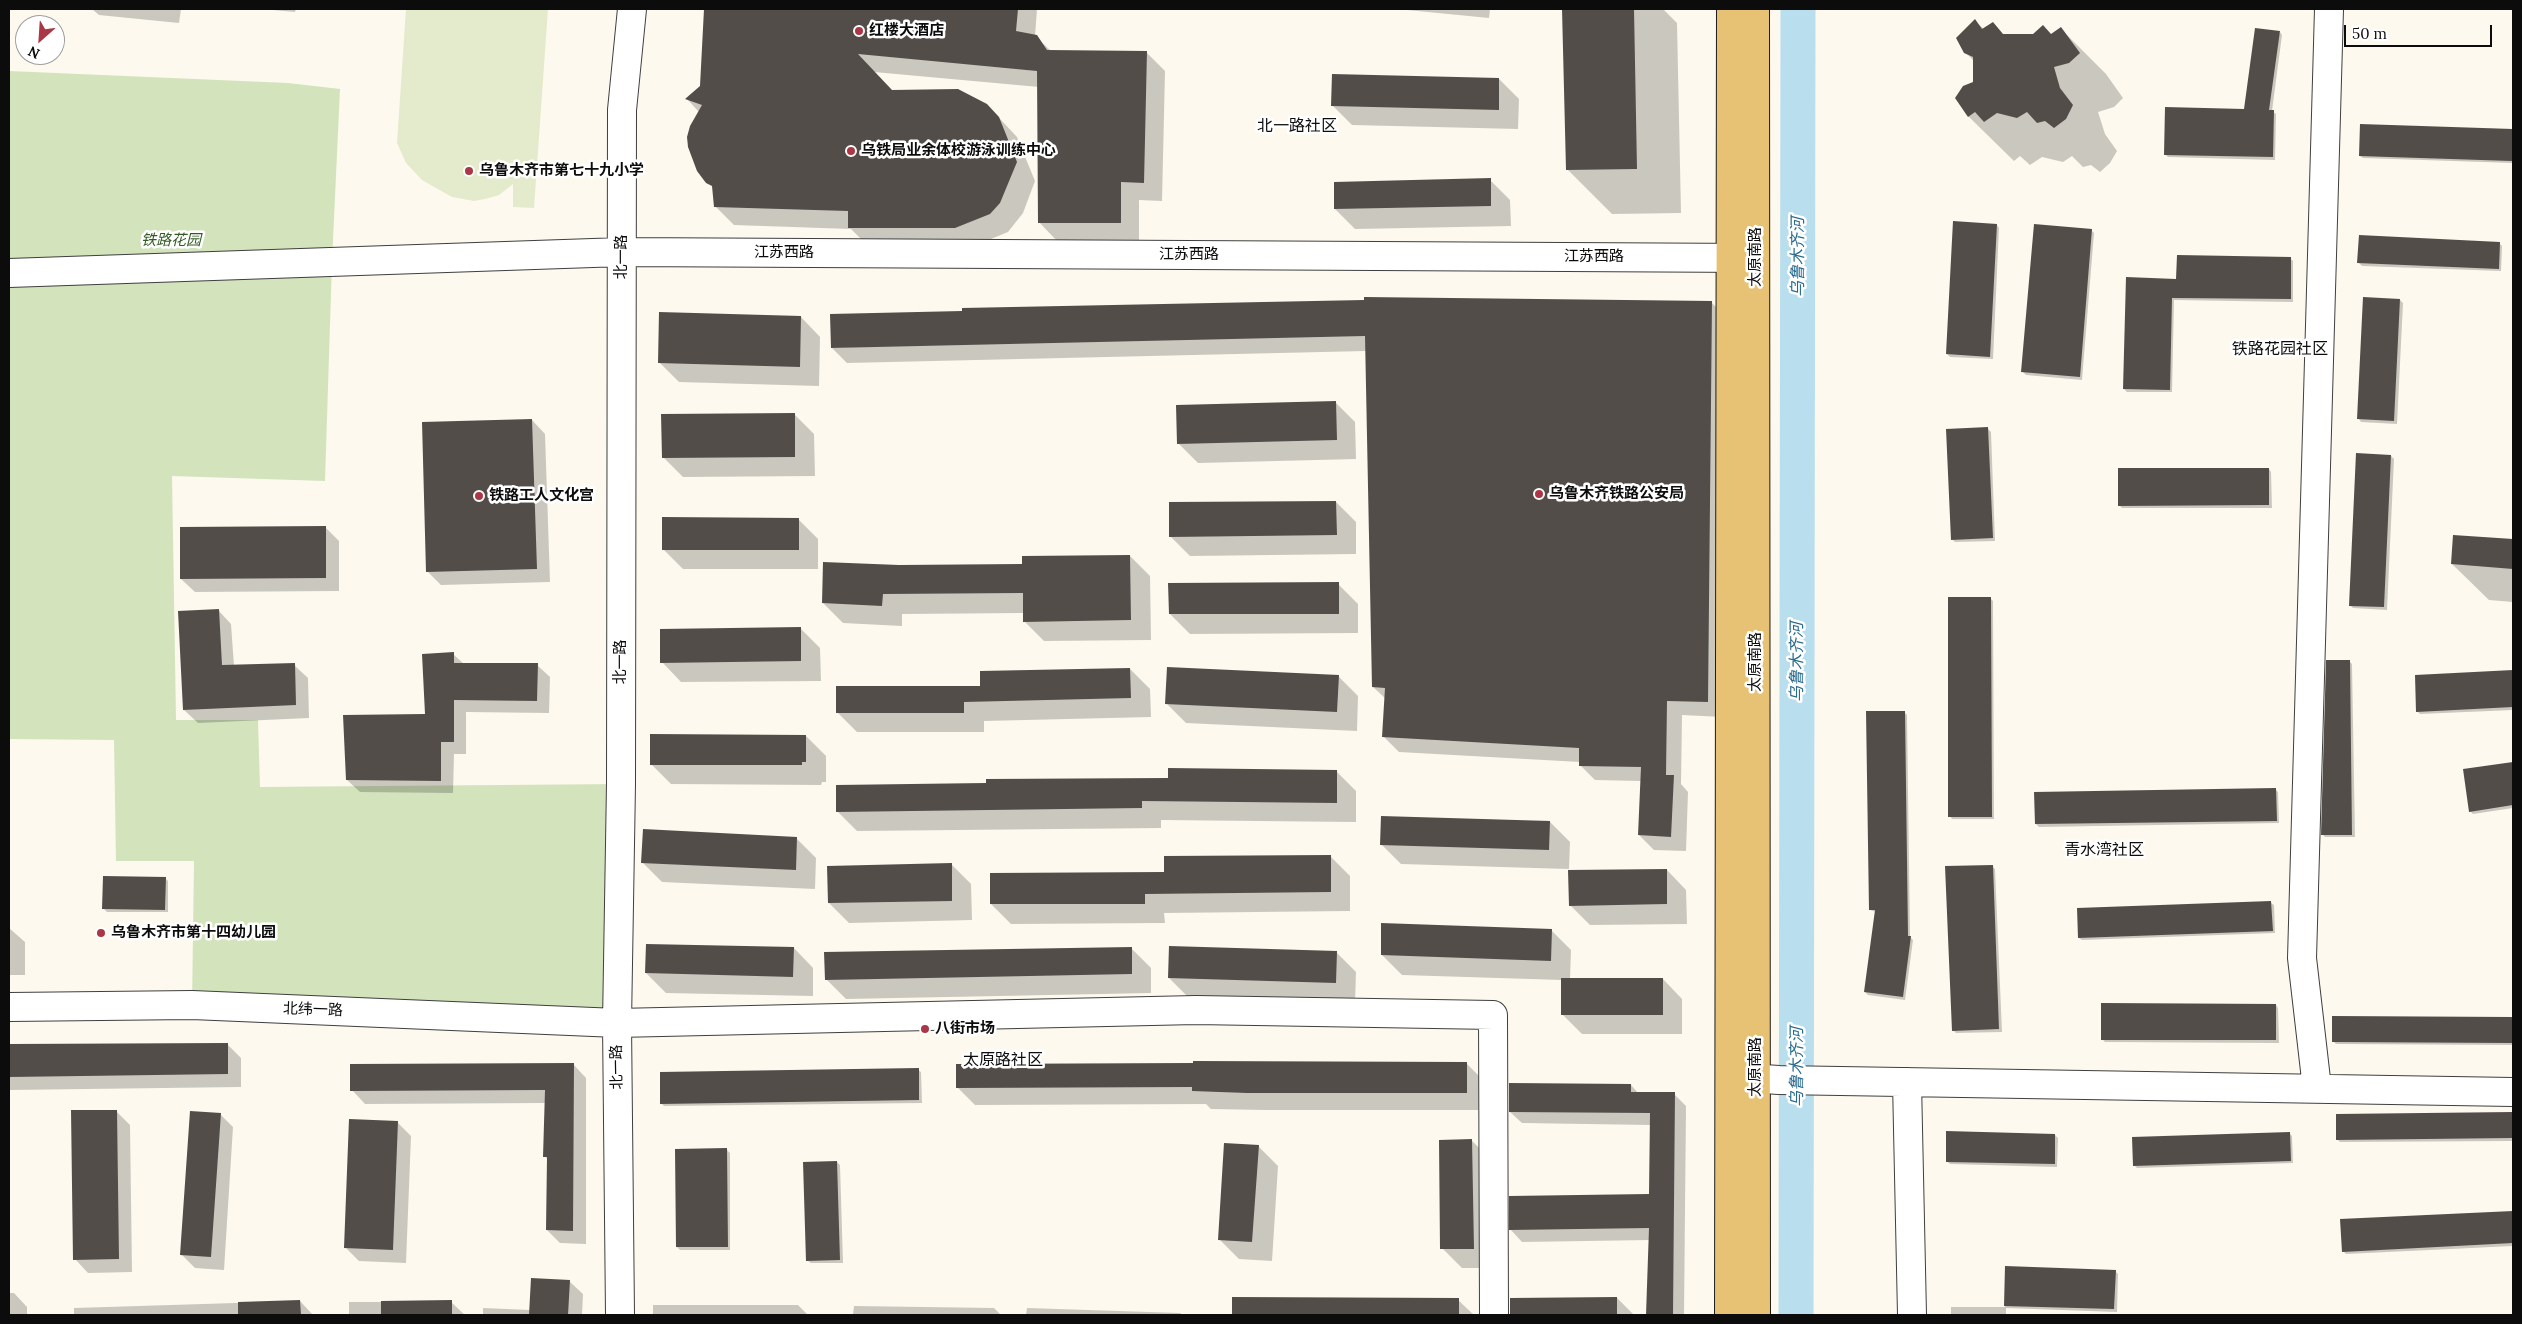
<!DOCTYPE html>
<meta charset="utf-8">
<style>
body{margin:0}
#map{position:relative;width:2522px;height:1324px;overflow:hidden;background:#fdf9ee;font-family:Lora,serif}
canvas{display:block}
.frame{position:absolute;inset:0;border:10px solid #0c0c0c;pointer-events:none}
.north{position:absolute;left:15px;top:15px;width:50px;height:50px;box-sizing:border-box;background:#fff;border:1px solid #9e9e9e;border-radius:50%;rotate:206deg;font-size:14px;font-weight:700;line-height:20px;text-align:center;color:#0c0c0c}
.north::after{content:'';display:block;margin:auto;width:18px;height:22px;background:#aa3745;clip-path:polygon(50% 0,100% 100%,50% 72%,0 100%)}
.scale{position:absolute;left:2344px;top:25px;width:148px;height:22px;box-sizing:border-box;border:2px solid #0c0c0c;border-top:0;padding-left:6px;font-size:15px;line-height:18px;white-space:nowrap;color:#0c0c0c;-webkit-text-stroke:4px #fff;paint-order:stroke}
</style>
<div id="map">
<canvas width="2522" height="1324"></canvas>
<div class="frame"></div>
<div class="north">N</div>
<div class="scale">50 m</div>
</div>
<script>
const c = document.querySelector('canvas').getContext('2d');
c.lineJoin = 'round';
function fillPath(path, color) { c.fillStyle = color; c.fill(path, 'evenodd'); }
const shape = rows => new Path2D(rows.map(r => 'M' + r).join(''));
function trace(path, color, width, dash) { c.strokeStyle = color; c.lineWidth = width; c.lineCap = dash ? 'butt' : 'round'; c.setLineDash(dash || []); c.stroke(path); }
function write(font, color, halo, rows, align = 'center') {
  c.font = font + ' Lora,"Noto Sans SC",serif'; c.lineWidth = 5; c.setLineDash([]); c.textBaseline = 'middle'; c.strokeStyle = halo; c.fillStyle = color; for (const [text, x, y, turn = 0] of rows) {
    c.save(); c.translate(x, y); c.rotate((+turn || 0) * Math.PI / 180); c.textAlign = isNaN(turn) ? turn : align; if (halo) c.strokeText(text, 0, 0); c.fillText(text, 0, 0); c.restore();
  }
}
const green = shape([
 [9,71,288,83,340,89,332,262,325,481,172,476,176,720,258,720,260,787,621,784,617,1023,192,1005,194,861,116,861,114,740,9,739]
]);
const pitch = shape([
 [406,9,548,9,534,208,513,207,513,184,499,195,485,199,474,201,452,197,422,180,406,163,397,143]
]);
const shadow = shape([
 [92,9,181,9,179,23,99,15],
 [261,9,296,9,295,12],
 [705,9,1037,9,1035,36,1051,51,1147,53,1165,71,1162,201,1139,200,1139,241,1057,241,1039,222,1039,87,874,72,892,91,987,105,1017,137,1035,181,1023,213,1008,232,974,246,868,246,851,229,734,225,715,206,714,188,702,176,699,112,687,99,701,87],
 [1397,9,1490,9,1489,18],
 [1563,9,1663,9,1677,23,1681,213,1612,214,1567,169],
 [1975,21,1984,29,2004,35,2051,36,2061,29,2106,74,2123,98,2114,107,2098,112,2105,134,2117,151,2110,163,2100,172,2091,165,2083,167,2072,156,2063,162,2042,157,2030,165,2020,156,2014,161,1969,117,1957,98,1974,83,1974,61,1965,52],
 [2280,32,2282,35,2272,111,2276,114,2275,160,2168,157,2165,154,2245,111],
 [1499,79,1519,99,1518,129,1352,125,1332,105],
 [2512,130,2513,163,2363,158,2360,156],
 [1490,180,1510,200,1511,226,1355,229,1335,209],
 [1997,225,1999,228,1993,359,1950,357,1947,354],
 [2091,230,2094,233,2082,380,2026,375,2023,372],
 [2499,243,2502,246,2501,271,2362,266,2359,263],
 [2290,258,2293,261,2293,302,2174,300,2172,392,2127,392,2124,389,2178,280],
 [2400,300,2403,303,2397,424,2361,422,2359,419],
 [1711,302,1726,317,1723,717,1682,715,1681,784,1688,792,1686,851,1654,850,1639,835,1641,781,1595,780,1580,765,1580,762,1399,752,1384,737,1386,699,1373,687,1366,351,847,363,832,348],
 [801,317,820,337,819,386,679,382,659,362],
 [1336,403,1355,422,1356,459,1198,463,1178,443],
 [794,414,814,434,815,476,683,477,663,457],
 [532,420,545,434,550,582,441,585,428,572],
 [1988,429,1991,432,1995,541,1955,542,1952,539],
 [2391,456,2394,459,2387,610,2353,608,2350,605],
 [2269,469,2271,472,2272,508,2122,508,2119,505],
 [1336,502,1356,522,1356,554,1190,556,1170,536],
 [798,519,818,539,818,569,683,569,663,549],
 [325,527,339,541,339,591,195,592,181,579],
 [2454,536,2513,540,2513,602,2489,600,2452,564],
 [1130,556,1150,576,1151,640,1044,641,1024,621,1024,613,902,614,902,626,843,623,823,603,899,566,1024,565],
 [1338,584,1358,604,1358,633,1190,634,1170,614],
 [1990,598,1993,601,1994,819,1952,819,1950,816],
 [218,610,231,624,234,666,294,665,308,678,309,718,198,723,184,710],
 [800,628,820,648,821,681,681,682,662,662],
 [453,654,464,664,537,665,550,677,549,713,466,712,466,754,454,754,453,793,360,792,347,780,426,715],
 [2349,661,2352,664,2355,837,2325,837,2322,834],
 [1130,669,1150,689,1151,717,984,721,984,732,857,732,837,712,981,687],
 [2513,672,2513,710,2420,714,2417,711,2416,676],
 [1338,676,1358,696,1357,731,1186,723,1167,704],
 [1904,712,1907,715,1910,937,1913,940,1905,1000,1868,995,1865,992,1876,912,1870,910],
 [806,736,826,756,826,782,822,782,821,785,671,784,651,764],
 [2513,763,2513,808,2473,814,2470,811,2464,770],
 [1336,771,1356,791,1356,822,1161,820,1161,828,857,831,837,811,1169,779],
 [2275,789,2278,792,2279,823,2039,827,2036,824],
 [1550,822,1570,842,1569,869,1401,864,1381,844],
 [796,838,816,858,815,889,662,882,642,862],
 [1330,856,1350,876,1350,911,1164,913,1165,923,1011,924,991,904,1166,874],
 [951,864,971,884,972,920,849,923,829,903],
 [1992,866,1995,869,2002,1032,1956,1033,1953,1030],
 [1667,870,1686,890,1687,924,1590,925,1570,905],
 [165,878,168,881,168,912,107,912,104,909],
 [2271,903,2274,905,2275,933,2082,940,2079,938],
 [9,928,25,942,25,975,9,975],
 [1551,930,1571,950,1570,979,1663,979,1682,999,1682,1034,1582,1034,1562,1014,1562,980,1402,975,1382,955],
 [794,948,813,968,813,996,666,993,646,973],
 [1131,948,1151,968,1151,993,846,999,826,979],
 [1336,952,1356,972,1355,1003,1189,998,1169,978],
 [2276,1005,2278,1008,2279,1043,2105,1042,2102,1039],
 [2333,1017,2513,1018,2513,1045,2336,1044,2333,1041],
 [9,1044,227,1044,241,1058,241,1087,9,1090],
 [573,1064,586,1078,586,1244,560,1243,547,1230,548,1160,545,1156,546,1103,365,1104,352,1090],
 [1467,1064,1484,1081,1485,1110,1266,1110,1211,1109,1206,1104,975,1105,957,1087],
 [918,1070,921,1072,922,1103,664,1106,661,1103],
 [1631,1085,1639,1094,1674,1094,1686,1106,1684,1315,1648,1315,1650,1240,1522,1242,1511,1230,1651,1196,1651,1125,1522,1123,1510,1112],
 [116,1111,130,1125,132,1272,88,1273,75,1259],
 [2513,1113,2513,1141,2340,1142,2337,1139,2337,1115],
 [220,1114,233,1127,224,1270,195,1268,182,1255],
 [398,1123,411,1136,406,1263,359,1261,345,1247],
 [2289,1133,2292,1136,2293,1163,2137,1168,2134,1165],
 [2055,1135,2058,1138,2057,1167,1950,1164,1947,1161],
 [1472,1141,1492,1160,1493,1268,1462,1268,1442,1248],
 [1258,1146,1278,1166,1272,1261,1239,1259,1219,1239],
 [727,1150,730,1153,730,1250,680,1250,677,1247],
 [837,1162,840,1165,843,1263,811,1263,808,1261],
 [2513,1212,2513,1246,2346,1254,2343,1251,2342,1220],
 [2006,1268,2115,1271,2118,1274,2117,1312,2006,1308,2006,1315,1951,1315,1951,1307,2005,1307],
 [569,1281,583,1294,582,1315,483,1315,483,1308,530,1310],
 [9,1293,14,1293,27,1307,27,1315,9,1315],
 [1617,1298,1634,1315,1511,1315,1511,1299],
 [1233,1299,1458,1300,1474,1315,1233,1315],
 [300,1301,313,1315,74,1315,74,1308],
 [349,1302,451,1302,465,1315,349,1315],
 [653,1305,798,1305,808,1315,653,1315],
 [854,1306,994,1308,1001,1315,853,1315],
 [1027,1308,1180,1313,1183,1315,1026,1315]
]);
const river = shape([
 [1796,1315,1798,9]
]);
const building = shape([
 [704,9,1018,9,1016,31,1037,35,1047,50,1147,51,1144,183,1121,182,1121,223,1038,223,1037,71,858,54,892,90,958,89,987,104,999,117,1017,162,1000,203,990,214,955,228,848,228,848,211,714,207,712,186,706,183,697,171,688,147,687,137,690,126,702,105,685,99,700,86],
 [1562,9,1634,9,1637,169,1566,170],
 [1975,19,1982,29,1993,22,2003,34,2033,34,2043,25,2051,34,2061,27,2080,53,2069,63,2054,67,2060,88,2073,105,2066,119,2054,128,2045,121,2037,123,2027,112,2017,118,1997,113,1984,122,1975,112,1968,117,1955,98,1963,86,1973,82,1973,57,1964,53,1956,38],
 [2255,28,2280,31,2269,110,2274,110,2273,157,2164,155,2165,107,2244,109],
 [1332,74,1499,78,1499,110,1331,106],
 [2360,124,2513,129,2512,161,2359,156],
 [1491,178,1491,206,1334,209,1334,182],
 [1953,221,1997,224,1990,357,1946,354],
 [2034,224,2092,229,2080,377,2021,372],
 [2359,235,2500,242,2499,269,2357,263],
 [2177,255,2291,257,2291,299,2172,298,2170,390,2123,389,2126,277,2176,279],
 [1364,297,1712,301,1708,702,1667,701,1666,775,1674,775,1671,837,1638,835,1641,767,1579,766,1579,748,1382,737,1385,688,1372,687,1365,336,831,348,830,314,962,311,962,308,1364,300],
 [2363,297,2400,299,2394,421,2357,419],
 [659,312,801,316,800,367,658,363],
 [1336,401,1337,440,1177,444,1176,405],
 [795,413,795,457,662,458,661,414],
 [532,419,537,569,426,572,422,422],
 [1988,427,1993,538,1951,540,1946,429],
 [2356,453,2391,455,2384,607,2349,606],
 [2118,468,2269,468,2269,505,2118,506],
 [1336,501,1337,535,1169,537,1169,502],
 [662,517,799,518,799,550,662,550],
 [326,526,326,578,180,579,180,527],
 [2453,535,2513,539,2513,569,2451,564],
 [1130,555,1131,620,1023,622,1023,593,883,594,882,606,822,603,823,562,899,565,1022,564,1022,556],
 [1339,582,1339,614,1169,614,1168,583],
 [1948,597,1991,597,1992,817,1948,817],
 [219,609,222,665,295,663,296,705,183,710,178,611],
 [801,627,801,661,660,663,660,629],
 [454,652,454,663,538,663,537,701,454,700,454,742,441,742,441,781,346,780,343,715,425,714,422,654],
 [2326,660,2350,660,2352,835,2321,835],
 [1167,667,1339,675,1337,712,1165,704],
 [1130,668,1131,698,964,702,964,713,836,713,836,686,980,686,980,671],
 [2513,670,2513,707,2416,712,2415,675],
 [1866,711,1905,711,1908,936,1911,936,1903,997,1864,992,1875,910,1869,910],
 [650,734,806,735,806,762,802,762,802,765,650,765],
 [2513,762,2513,805,2469,812,2463,769],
 [1168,768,1337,770,1337,803,1142,801,1142,808,836,812,836,785,986,783,986,779,1168,778],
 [2276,788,2277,821,2035,824,2034,792],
 [1381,816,1550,821,1549,850,1380,845],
 [643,829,797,837,796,870,641,863],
 [1331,855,1331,892,1145,894,1145,904,990,904,990,873,1164,872,1164,856],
 [952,863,952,901,828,903,827,866],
 [1993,865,1999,1029,1952,1031,1945,866],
 [1667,869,1667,904,1569,906,1568,870],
 [103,876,166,877,165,910,102,909],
 [2271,901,2273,931,2078,938,2077,908],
 [1381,923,1552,929,1551,961,1381,955],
 [646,944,794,947,793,977,645,973],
 [1169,946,1337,951,1336,983,1168,978],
 [1132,947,1132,974,825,980,824,952],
 [1561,978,1663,978,1663,1015,1561,1015],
 [2101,1003,2276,1004,2276,1040,2101,1040],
 [2332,1016,2513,1017,2513,1043,2332,1042],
 [228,1043,228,1074,9,1077,9,1044],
 [1193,1061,1467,1062,1467,1093,1247,1093,1192,1091,1192,1087,956,1088,956,1064,1193,1063],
 [574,1063,573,1231,546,1230,547,1157,543,1157,545,1090,350,1091,350,1064],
 [919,1068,919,1100,660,1104,660,1072],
 [1509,1083,1631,1084,1631,1092,1675,1092,1673,1315,1646,1315,1649,1228,1509,1230,1509,1196,1649,1194,1650,1113,1509,1112],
 [71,1110,117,1110,119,1259,73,1260],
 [190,1111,221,1113,211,1257,180,1255],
 [2513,1112,2513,1138,2336,1140,2336,1114],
 [349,1119,398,1121,393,1250,344,1248],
 [1946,1131,2055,1134,2055,1164,1946,1162],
 [2290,1132,2291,1161,2133,1166,2132,1137],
 [1472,1139,1474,1249,1440,1249,1439,1140],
 [1224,1143,1259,1145,1252,1242,1218,1240],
 [727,1148,728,1247,676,1247,675,1149],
 [837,1161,840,1260,806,1261,803,1162],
 [2513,1211,2513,1243,2342,1252,2340,1219],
 [2005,1266,2116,1270,2114,1309,2004,1306],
 [531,1278,570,1280,568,1315,529,1315],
 [1232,1297,1459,1298,1459,1315,1232,1315],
 [1617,1297,1617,1315,1510,1315,1510,1298],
 [300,1300,301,1315,238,1315,238,1302],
 [452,1300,452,1315,381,1315,381,1301]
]);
const minor = shape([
 [9,273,622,252,1754,258],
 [9,1007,192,1005,617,1023,1196,1010,1493,1015,1494,1315],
 [1732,1077,1779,1080,2513,1092],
 [1907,1082,1912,1315],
 [2317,1088,2302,958,2329,9],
 [620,1315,617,1023,621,784,622,110,632,9]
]);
const major = shape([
 [1755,9,1756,1315],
 [1729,1315,1731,9]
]);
const markers = [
 [859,31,5,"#aa3745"],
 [851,151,5,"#aa3745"],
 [469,171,5,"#aa3745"],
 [1539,494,5,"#aa3745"],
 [479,496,5,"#aa3745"],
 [101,933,5,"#aa3745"],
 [925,1029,5,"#aa3745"]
];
const poiNames = [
 ["红楼大酒店",869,31],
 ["乌铁局业余体校游泳训练中心",861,151],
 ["乌鲁木齐市第七十九小学",479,171],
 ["乌鲁木齐铁路公安局",1549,494],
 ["铁路工人文化宫",489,496],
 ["乌鲁木齐市第十四幼儿园",111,933],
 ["八街市场",935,1029]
];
const parkNames = [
 ["铁路花园",171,241]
];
const streetNames = [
 ["江苏西路",784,253],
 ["江苏西路",1189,255],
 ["北一路",622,257,-90],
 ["江苏西路",1594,257],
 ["太原南路",1756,257,-90],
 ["北一路",621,662,-90],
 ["太原南路",1756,662,-90],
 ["北纬一路",313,1010,2],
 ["北一路",617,1067,-91],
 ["太原南路",1756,1067,-90]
];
const neighbourhoodNames = [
 ["北一路社区",1297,126],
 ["铁路花园社区",2280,349],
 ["青水湾社区",2104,850],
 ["太原路社区",1003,1060]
];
const waterNames = [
 ["乌鲁木齐河",1798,257,-90],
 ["乌鲁木齐河",1797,662,-90],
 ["乌鲁木齐河",1797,1067,-90]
];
fillPath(green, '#d3e3bc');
fillPath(pitch, '#e3ebcc');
fillPath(shadow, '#0003');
trace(river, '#b9deee', 35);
fillPath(building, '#534d4a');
trace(minor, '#3f3f3f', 30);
trace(major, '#1d1d1d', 30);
trace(minor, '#fff', 28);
trace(major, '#e7c274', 28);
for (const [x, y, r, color] of markers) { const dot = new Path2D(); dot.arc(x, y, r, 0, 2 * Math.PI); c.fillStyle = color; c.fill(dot); trace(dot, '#fff', 2); }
write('bold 15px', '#0c0c0c', '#fff', poiNames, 'left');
write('italic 15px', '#355b25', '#fff', parkNames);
write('15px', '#0c0c0c', '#fff', streetNames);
write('16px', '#0c0c0c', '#fff', neighbourhoodNames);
write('italic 16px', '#26698d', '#fff', waterNames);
</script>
